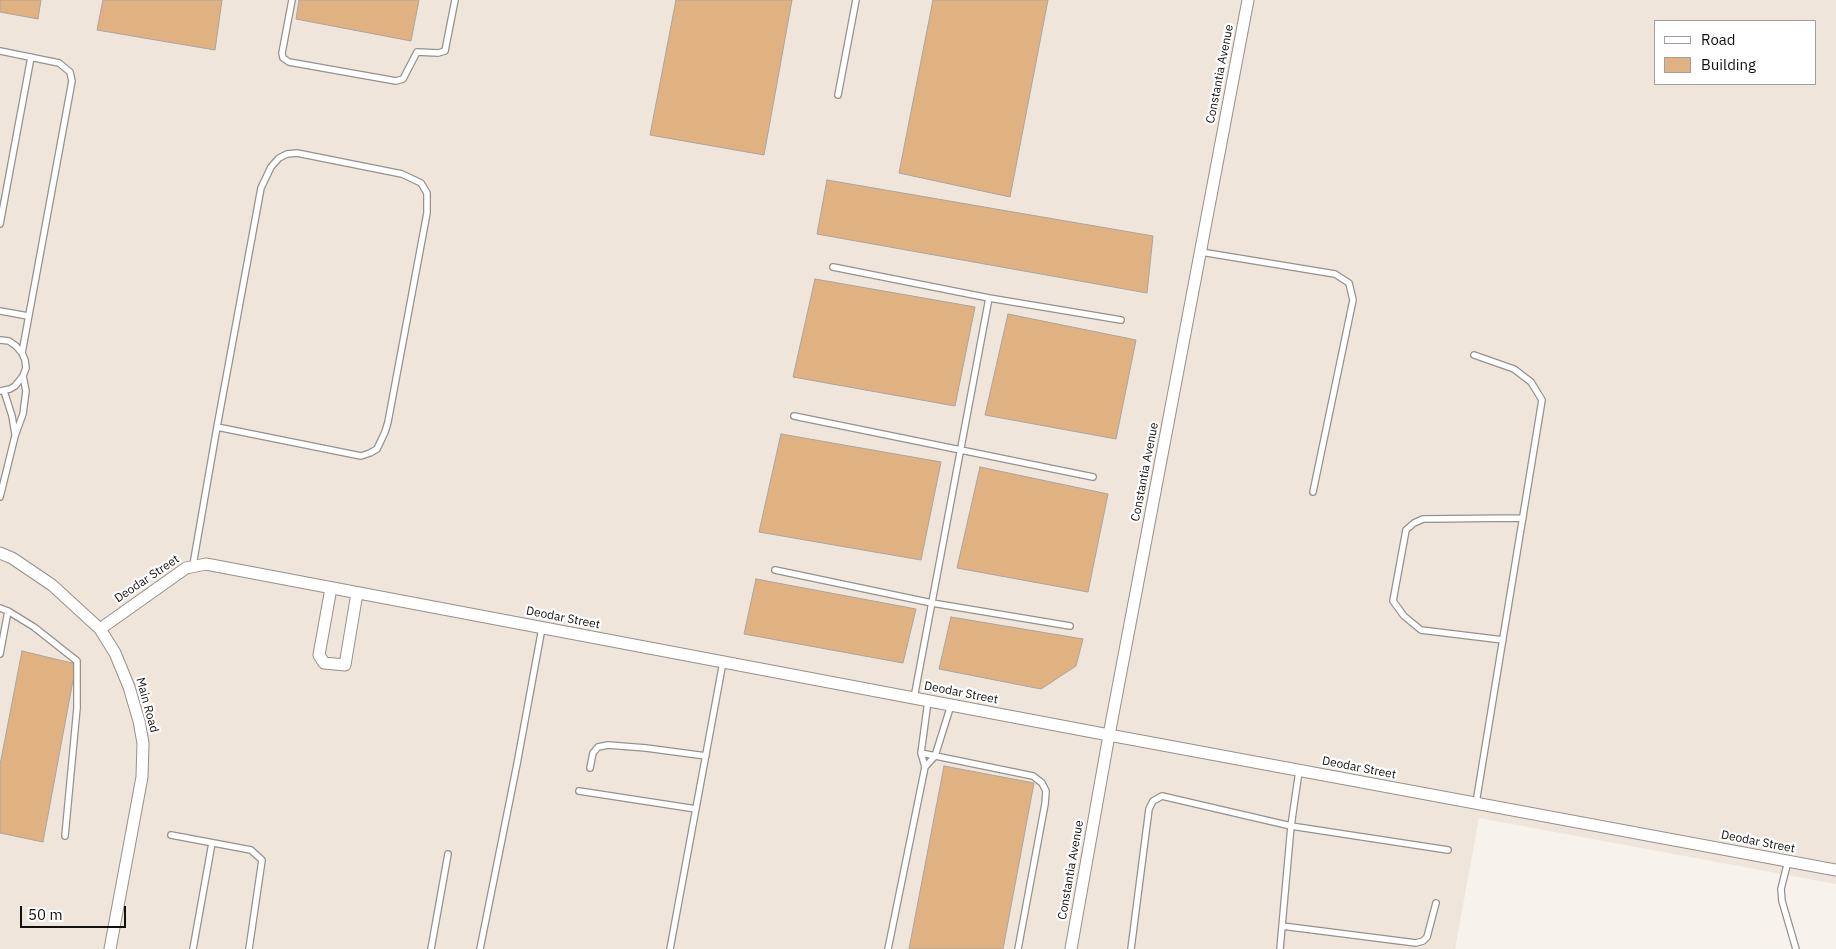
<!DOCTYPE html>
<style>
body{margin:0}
#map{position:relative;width:1836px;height:949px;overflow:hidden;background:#f8f2ed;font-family:"IBM Plex Sans",sans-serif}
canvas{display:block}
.legend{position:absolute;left:1654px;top:20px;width:162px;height:65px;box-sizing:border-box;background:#fff;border:1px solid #a1a09f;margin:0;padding:6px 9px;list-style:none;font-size:15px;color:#13110f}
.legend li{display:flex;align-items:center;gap:10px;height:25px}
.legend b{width:25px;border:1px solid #a1a09f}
.scale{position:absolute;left:20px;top:906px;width:106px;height:22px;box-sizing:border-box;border:2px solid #13110f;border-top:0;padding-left:6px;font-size:15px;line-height:18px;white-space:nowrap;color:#13110f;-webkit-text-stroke:4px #fff;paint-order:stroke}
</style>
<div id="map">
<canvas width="1836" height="949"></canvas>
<ul class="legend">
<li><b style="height:6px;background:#fff"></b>Road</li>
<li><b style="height:14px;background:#e0b282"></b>Building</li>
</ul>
<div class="scale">50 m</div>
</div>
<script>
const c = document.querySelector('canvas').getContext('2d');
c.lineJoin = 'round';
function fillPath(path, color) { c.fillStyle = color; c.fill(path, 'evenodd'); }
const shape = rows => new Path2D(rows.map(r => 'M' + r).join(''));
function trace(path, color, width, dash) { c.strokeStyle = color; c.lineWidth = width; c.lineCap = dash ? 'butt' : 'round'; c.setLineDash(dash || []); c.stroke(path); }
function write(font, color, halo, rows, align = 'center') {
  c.font = font + ' "IBM Plex Sans",sans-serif'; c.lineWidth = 4.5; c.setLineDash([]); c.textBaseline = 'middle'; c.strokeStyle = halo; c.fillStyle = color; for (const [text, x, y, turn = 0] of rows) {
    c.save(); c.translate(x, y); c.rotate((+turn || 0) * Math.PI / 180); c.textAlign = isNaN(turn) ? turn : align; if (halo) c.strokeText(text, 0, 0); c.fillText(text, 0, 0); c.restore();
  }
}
const built = shape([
 [0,0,1836,0,1836,884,1479,818,1455,949,0,949],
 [1655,21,1815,21,1815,84,1655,84]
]);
const building = shape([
 [0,0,41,0,38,19,0,12,0,0],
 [103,0,222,0,215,50,97,30,103,0],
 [299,0,419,0,411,41,296,19,299,0],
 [676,0,792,0,764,155,650,135,676,0],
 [933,0,1048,0,1010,197,899,173,933,0],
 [827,180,1153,236,1147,293,817,234,827,180],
 [815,279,975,307,955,406,793,377,815,279],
 [1008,314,1136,340,1116,439,985,415,1008,314],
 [781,434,941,462,921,560,759,532,781,434],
 [980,467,1108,494,1088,592,957,568,980,467],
 [756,579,916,609,903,663,744,634,756,579],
 [951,617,1083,639,1076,666,1041,689,939,669,951,617],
 [22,651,76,664,43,842,0,833,0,765,22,651],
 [944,766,1034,783,1003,949,909,949,944,766]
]);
const lane = shape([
 [292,0,282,53,283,58,289,62,396,81,403,79,417,52,438,53,445,51,455,0],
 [0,51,59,63,70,72,72,81,22,353],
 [838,95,856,0],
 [0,224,31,57],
 [1201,252,1335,274,1349,283,1353,300,1313,492],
 [833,267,989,298,1121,320],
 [0,311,28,316],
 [0,340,9,341,16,346,22,353,25,360,26,368,23,376,15,386,10,389,0,391],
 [1474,355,1514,369,1531,382,1542,400,1476,803],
 [4,391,12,416,15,434],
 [794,416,1093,477],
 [0,497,15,436,23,414,26,391,23,376],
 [193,565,217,427,261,188,271,167,279,158,287,154,297,153,402,174,421,183,427,193,427,213,388,422,385,432,377,449,370,453,361,456,217,427],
 [775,570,932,603,1070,626],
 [0,608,8,611,34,627,77,661,77,708,65,836],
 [1503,640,1421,630,1404,616,1393,601,1406,530,1414,523,1423,519,1523,518],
 [0,654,8,611],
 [914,698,989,298],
 [921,753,1033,776,1042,783,1046,791,1045,804,1018,949],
 [925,767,935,756,951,705],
 [590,768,593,753,598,747,608,745,646,748,706,756],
 [579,791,696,809],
 [171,835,251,850,262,860,249,949],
 [1788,861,1781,889,1782,901,1796,949],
 [1282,926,1416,943,1423,941,1427,937,1436,903],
 [193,949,212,843],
 [431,949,448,854],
 [480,949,517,764,542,628],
 [670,949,723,662],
 [888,949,925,767,921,753,928,701],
 [1131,949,1149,809,1153,801,1162,796,1291,826,1299,771],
 [1280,949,1291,826,1448,850]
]);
const street = shape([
 [0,553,12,558,52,585,100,629,115,653,129,687,139,721,143,743,142,777,110,949],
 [331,588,319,655,324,663,345,665,357,593],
 [100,629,186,568,206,564,1109,735,1836,870],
 [1071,949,1109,735,1248,0]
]);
const streetNames = [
 ["Constantia Avenue",1220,74,-79],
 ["Constantia Avenue",1145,472,-79],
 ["Deodar Street",147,579,-34],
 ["Deodar Street",563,618,11],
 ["Deodar Street",961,693,11],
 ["Main Road",147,705,75],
 ["Deodar Street",1359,768,11],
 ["Deodar Street",1758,842,11],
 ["Constantia Avenue",1071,870,-80]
];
fillPath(built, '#f0e5da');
fillPath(building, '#e0b282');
trace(building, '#aaa5a0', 1);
trace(lane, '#96918c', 8);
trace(street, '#96918c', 13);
trace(lane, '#fff', 5.5);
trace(street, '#fff', 11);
write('12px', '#13110f', '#fff', streetNames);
</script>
